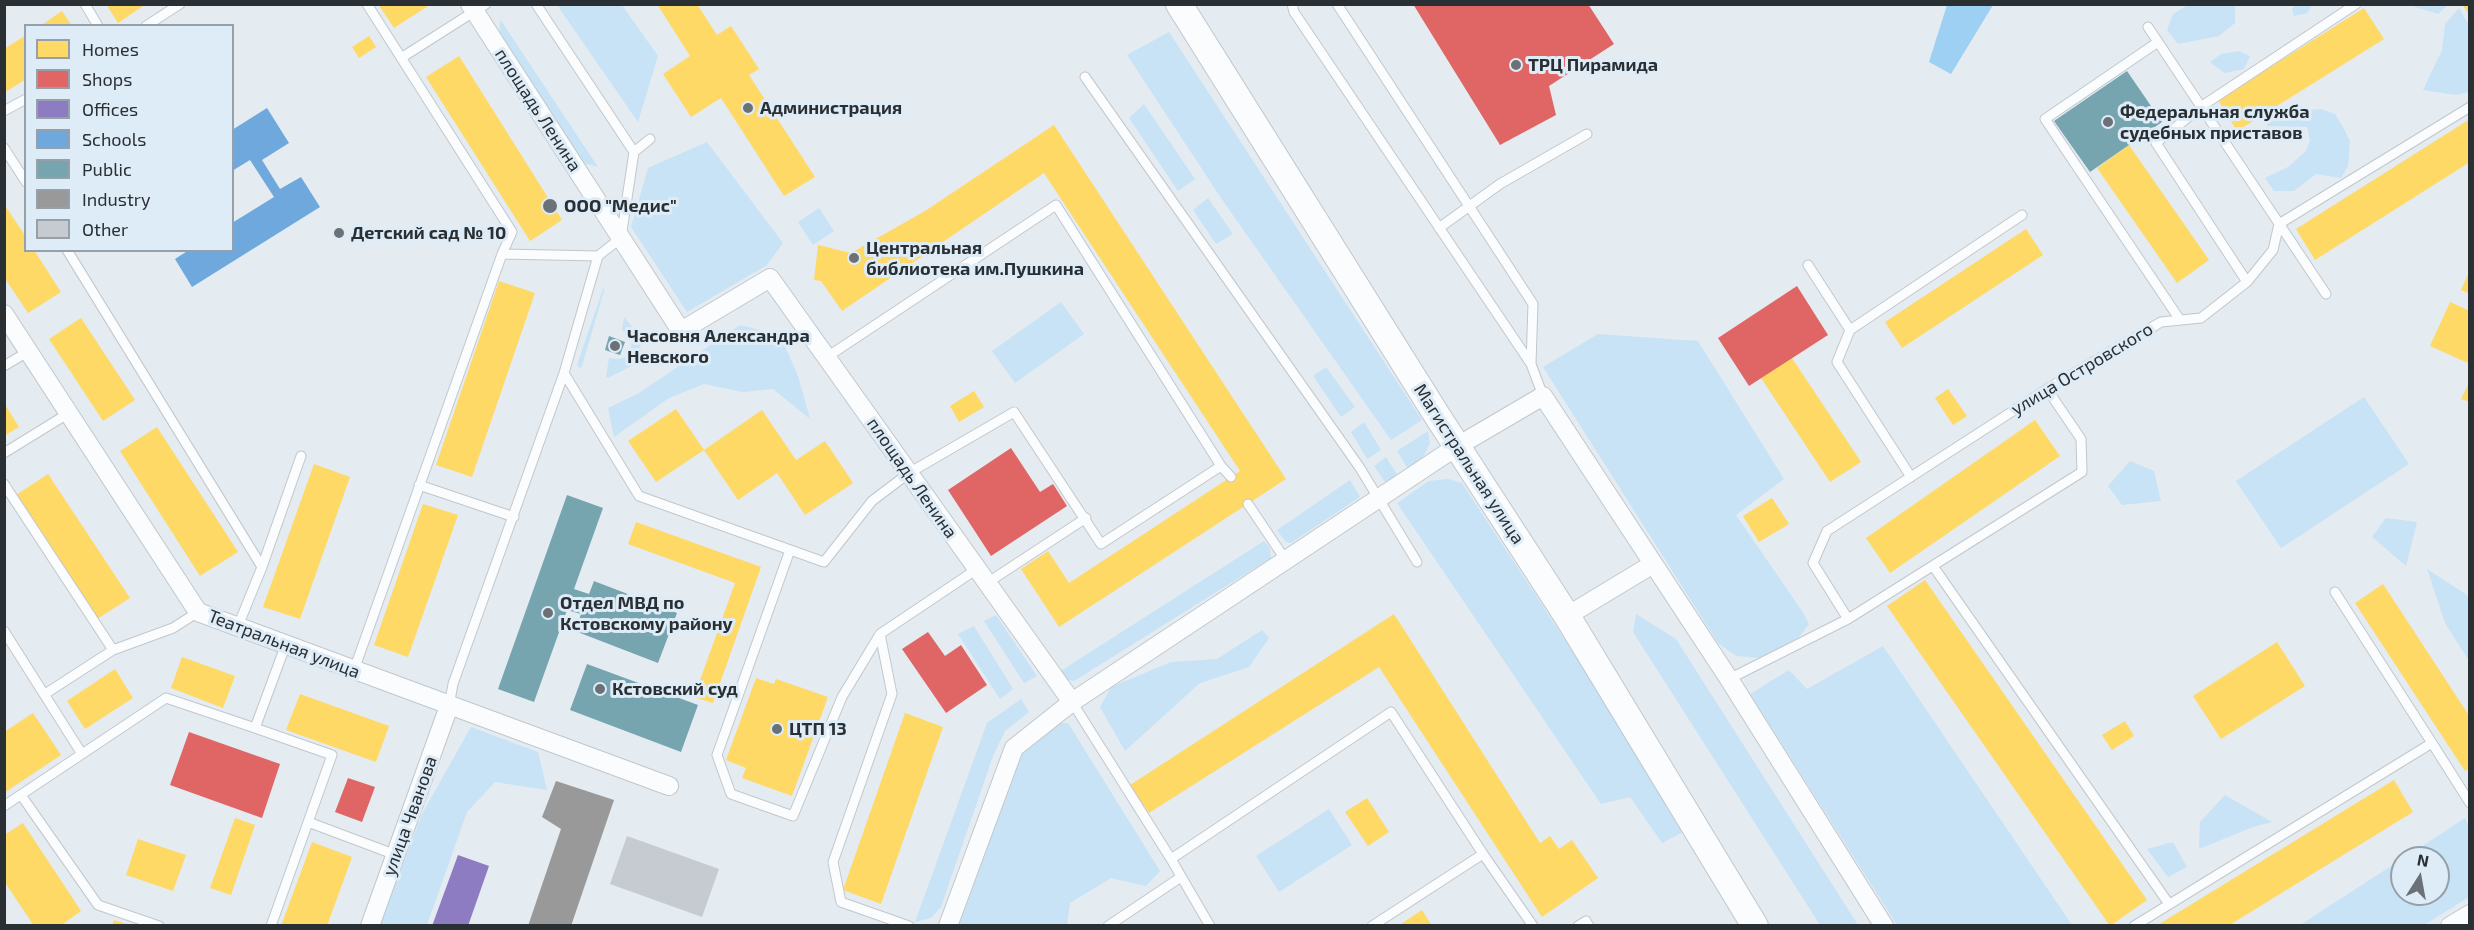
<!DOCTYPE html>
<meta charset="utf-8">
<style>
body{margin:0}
#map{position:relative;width:2474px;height:930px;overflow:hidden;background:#e4ebf1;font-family:"Exo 2",sans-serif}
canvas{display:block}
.frame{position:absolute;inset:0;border:6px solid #2a2f33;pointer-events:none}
.legend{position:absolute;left:24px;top:24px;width:210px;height:228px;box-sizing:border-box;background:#deecf7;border:2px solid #96a0a9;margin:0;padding:8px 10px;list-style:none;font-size:18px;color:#2a2f33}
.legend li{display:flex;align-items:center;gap:12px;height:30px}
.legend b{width:30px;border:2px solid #96a0a9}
.north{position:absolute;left:2390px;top:846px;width:60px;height:60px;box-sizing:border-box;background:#deecf7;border:2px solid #96a0a9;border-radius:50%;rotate:11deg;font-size:16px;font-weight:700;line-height:24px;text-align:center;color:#2a2f33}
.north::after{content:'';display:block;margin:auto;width:21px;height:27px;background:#6b7176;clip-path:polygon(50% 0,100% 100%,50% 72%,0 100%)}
</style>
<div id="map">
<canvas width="2474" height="930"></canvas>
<div class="frame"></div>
<ul class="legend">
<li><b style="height:16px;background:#ffd966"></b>Homes</li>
<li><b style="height:16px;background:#e06666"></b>Shops</li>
<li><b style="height:16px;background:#8e7cc3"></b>Offices</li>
<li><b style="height:16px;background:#6fa8dc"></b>Schools</li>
<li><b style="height:16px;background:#76a5af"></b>Public</li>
<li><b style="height:16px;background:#999"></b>Industry</li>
<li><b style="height:16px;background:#c5cbd0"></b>Other</li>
</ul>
<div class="north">N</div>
</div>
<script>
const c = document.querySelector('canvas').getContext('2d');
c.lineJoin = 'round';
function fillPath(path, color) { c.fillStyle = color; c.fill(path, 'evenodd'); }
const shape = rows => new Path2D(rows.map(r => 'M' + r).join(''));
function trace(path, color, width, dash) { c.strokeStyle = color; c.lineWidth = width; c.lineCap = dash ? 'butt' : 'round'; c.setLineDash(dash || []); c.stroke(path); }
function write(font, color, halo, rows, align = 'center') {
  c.font = font + ' "Exo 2",sans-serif'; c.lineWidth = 6; c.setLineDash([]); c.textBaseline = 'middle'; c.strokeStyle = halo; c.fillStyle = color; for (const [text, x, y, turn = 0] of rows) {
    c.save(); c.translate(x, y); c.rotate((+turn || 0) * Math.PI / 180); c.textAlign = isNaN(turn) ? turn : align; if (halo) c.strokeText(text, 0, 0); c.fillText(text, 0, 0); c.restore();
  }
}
const green = shape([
 [2296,4,2312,4,2312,5,2307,13,2294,16,2292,9],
 [560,5,622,5,658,56,638,122,559,8],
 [2235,5,2235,23,2219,36,2178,44,2167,30,2173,14,2188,5],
 [2409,5,2448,4,2448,5,2438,14],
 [2459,8,2469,25,2469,92,2456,95,2423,90,2442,50,2445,24],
 [500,19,598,167,580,162,499,42],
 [1169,32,1422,420,1391,440,1223,201,1127,55],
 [2239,51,2250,56,2244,69,2224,73,2210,62,2221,54],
 [1144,104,1195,179,1178,191,1129,118],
 [2321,109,2335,114,2343,127,2350,141,2348,166,2341,178,2316,174,2294,191,2274,191,2265,178,2288,167,2306,151,2310,140,2307,127,2266,126,2278,113],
 [707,142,783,243,767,265,687,312,631,227,648,168],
 [1208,198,1233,234,1216,244,1193,210],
 [819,208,834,231,813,245,798,222],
 [604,286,604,291,581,369,577,365],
 [1061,302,1084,334,1015,383,992,351],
 [624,317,641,338,639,362,608,378,606,377,609,358,619,359,629,356,633,337,622,330],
 [740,325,780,335,798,376,810,419,773,389,743,392,704,384,669,398,614,437,608,408,639,393],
 [1598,334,1698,341,1784,479,1736,515,1804,614,1809,624,1799,637,1762,658,1736,656,1718,643,1543,367],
 [1326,367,1355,407,1341,417,1313,376],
 [2364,397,2409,464,2281,548,2236,481],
 [1364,422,1381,450,1367,459,1351,432],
 [1428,431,1430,443,1423,457,1408,469,1397,451],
 [1386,457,1398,476,1385,482,1374,466],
 [2130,461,2154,471,2161,501,2122,505,2108,486],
 [1448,479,1462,483,1669,798,1683,832,1662,843,1630,797,1601,804,1397,503,1429,481],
 [1350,480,1360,497,1291,543,1286,542,1277,530],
 [2386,518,2417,522,2406,566,2372,537],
 [1264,541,1270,548,1271,558,1074,681,1064,679,1056,674],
 [2427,569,2467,595,2470,604,2469,661,2445,623],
 [1636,614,1676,639,1858,925,1820,925,1633,632],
 [996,615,1037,676,1024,683,984,621],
 [974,626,1013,689,1000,699,958,634],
 [1262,630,1269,638,1249,667,1200,683,1125,751,1100,707,1111,687,1171,662,1217,659],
 [1883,646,2072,925,1897,925,1750,694,1789,670,1807,689],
 [1021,699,1029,712,1005,731,993,756,941,907,931,918,915,922,987,723],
 [1055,723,1068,723,1160,871,1146,886,1111,878,1070,903,1067,925,955,926,1020,750],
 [471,727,538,752,547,790,495,782,467,812,427,925,380,925,422,814],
 [2225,795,2272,822,2253,827,2199,849,2200,822],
 [1329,809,1352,845,1279,892,1256,856],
 [2465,818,2469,827,2469,897,2424,925,2300,925,2402,859,2402,894,2438,894,2438,858,2404,858],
 [2173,842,2187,867,2168,877,2147,849]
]);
const water = shape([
 [1947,5,1993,5,1951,74,1929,62]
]);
const homes = shape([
 [106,4,146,4,118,23],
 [378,4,427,4,428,6,394,28],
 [657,4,697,4,717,35,731,26,759,69,749,75,815,177,784,196,721,98,691,117,663,74,690,56],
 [2462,4,2470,4,2470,16],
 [2364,8,2384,39,2237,131,2218,100],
 [62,11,72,26,40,26],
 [26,35,26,79,4,93,4,49],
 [369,36,376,47,359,58,352,47],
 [459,56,562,220,530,241,426,77],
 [2470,119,2470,162,2315,260,2296,229],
 [1054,125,1286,479,1059,627,1021,569,1048,551,1069,583,1240,471,1044,173,842,311,821,281,814,280,818,245,851,253,925,211],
 [2129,145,2209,260,2177,283,2097,168],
 [4,204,26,237,26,250,34,250,61,292,28,313,4,277],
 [2026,229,2043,255,1902,348,1885,322],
 [2470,270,2470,294,2461,290],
 [499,281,535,293,472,477,436,465],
 [2450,302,2470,311,2470,364,2430,346],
 [81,318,135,400,103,421,49,339],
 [1792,358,1861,462,1830,482,1761,378],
 [2470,381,2470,402,2461,399],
 [1948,389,1967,416,1953,425,1935,398],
 [974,391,984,407,959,422,950,406],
 [4,403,19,427,4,436],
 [676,409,704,450,762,410,796,460,825,441,853,483,805,515,777,473,738,500,704,450,656,482,628,441],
 [2035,420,2060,456,1890,573,1866,538],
 [157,427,238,552,200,576,120,451],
 [314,464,350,477,300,619,263,607],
 [48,474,130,598,97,619,16,495],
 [1772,498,1789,524,1759,542,1743,516],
 [423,504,458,515,408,657,374,645],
 [636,522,761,567,713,703,694,697,735,583,628,544],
 [1925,580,2147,900,2110,926,1887,606],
 [2383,584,2470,717,2470,768,2465,771,2355,603],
 [1394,614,1540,843,1550,836,1559,849,1572,840,1598,878,1542,917,1379,667,1149,813,1130,785],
 [2277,642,2305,686,2221,739,2193,696],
 [182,657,235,676,223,708,171,688],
 [115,669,133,698,85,729,67,701],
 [756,678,774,684,776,679,828,697,792,796,742,778,746,768,726,760],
 [300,694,389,726,376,762,286,730],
 [33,713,61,755,4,793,4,732],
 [905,713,943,727,881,904,843,890],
 [2125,721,2134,736,2112,750,2102,735],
 [2394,780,2413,812,2228,926,2156,926],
 [1367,798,1389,832,1368,846,1345,812],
 [235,818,255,825,231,895,210,888],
 [23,823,81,911,60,926,34,926,4,881,4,835],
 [138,839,186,855,173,891,126,875],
 [312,842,352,857,327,926,281,926],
 [1422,910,1432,926,1398,926],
 [114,920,130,925,130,926,112,926]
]);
const shops = shape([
 [1413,4,1588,4,1614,44,1549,86,1556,115,1500,145],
 [1797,286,1828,335,1749,386,1718,338],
 [1011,448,1040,492,1053,484,1067,506,991,556,948,490],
 [928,632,945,656,961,645,987,685,946,713,902,649],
 [189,732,280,764,262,818,170,785],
 [348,778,375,787,362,822,335,812]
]);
const offices = shape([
 [458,855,489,866,468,926,432,926]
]);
const schools = shape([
 [267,108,289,143,262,160,280,189,301,177,320,207,192,287,175,259,189,250,232,250,232,223,274,197,250,160,232,171,232,130]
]);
const public = shape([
 [2127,71,2162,122,2090,172,2054,121],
 [609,336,625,342,620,355,605,350],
 [567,495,603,508,574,589,589,594,594,581,677,613,658,663,575,631,581,614,567,610,534,702,498,689],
 [587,664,698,705,681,752,570,710]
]);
const industry = shape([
 [556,781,614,800,571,926,528,926,561,829,542,817]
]);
const building = shape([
 [627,836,719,869,702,917,610,884]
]);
const service = shape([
 [85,4,98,26],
 [367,4,512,232,502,254],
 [1292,4,1294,12,1531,364],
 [1337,4,1533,304,1531,364,1543,396],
 [146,26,180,4],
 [2148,27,2326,294],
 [2158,42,2045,119,2180,320],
 [401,58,486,4],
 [1085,77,1360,468,1417,562],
 [4,111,26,99],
 [4,148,26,182],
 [634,152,650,139],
 [1439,228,1500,184,1587,134],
 [67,250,262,567,238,626],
 [1808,265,1850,330],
 [2247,282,2156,143,2202,106,2356,4],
 [4,366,29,351],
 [564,373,639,496,824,562,872,501,909,473,1014,412,1101,544,1221,466,1056,205,827,357],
 [4,453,69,413],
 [1221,466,1231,477],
 [1911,477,1837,362,1850,330,2022,215],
 [4,484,113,650],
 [419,485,514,517],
 [1248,504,1285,559],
 [790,550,717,755,731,794,793,816,842,697,880,634],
 [1933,566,2169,904],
 [262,567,301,456],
 [987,583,1086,518],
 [2335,592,2432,743],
 [1848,619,1813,563,1827,531,2047,389,2161,322,2201,318,2247,282,2273,250,2279,224,2470,107],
 [4,631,82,754],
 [354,670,502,254,598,256],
 [1729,679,1848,619,2082,472,2081,439,2047,389],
 [45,694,113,650,173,628,198,612],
 [1072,702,1171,859,1391,712,1483,854,1372,926],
 [449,706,453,684,564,373,598,256,621,238,634,152,536,4],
 [21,795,98,905,159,926],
 [4,806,166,698,255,728],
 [308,822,396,855],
 [1483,854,1533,926],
 [1171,859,1210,926],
 [271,926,332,755,255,728,286,644],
 [909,926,841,902,833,862,892,694,880,634,977,569],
 [1108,926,1181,877],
 [1578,926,1586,921,1589,926],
 [2134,926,2432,743,2470,803]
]);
const minor = shape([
 [470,4,681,331,770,278,1072,702,1456,447,1543,396,1729,679,1884,926],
 [4,314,198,612,669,786],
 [1567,616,1653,564],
 [370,926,449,706],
 [948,926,1014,748,1072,702],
 [2450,926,2470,914]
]);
const secondary = shape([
 [1179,4,1438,417,1567,616,1755,926]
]);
const markers = [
 [1516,65,6,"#6b7176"],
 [748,108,6,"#6b7176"],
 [2108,122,6,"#6b7176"],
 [550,206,8,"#6b7176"],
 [339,233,6,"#6b7176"],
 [854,258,6,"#6b7176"],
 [615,346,6,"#6b7176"],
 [548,613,6,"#6b7176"],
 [600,689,6,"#6b7176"],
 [777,729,6,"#6b7176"]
];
const poiNames = [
 ["ТРЦ Пирамида",1528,65],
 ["Администрация",760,108],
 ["Федеральная служба",2120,112],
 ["судебных приставов",2120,133],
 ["ООО \"Медис\"",564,206],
 ["Детский сад № 10",351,233],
 ["Центральная",866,248],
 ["библиотека им.Пушкина",866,269],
 ["Часовня Александра",627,336],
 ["Невского",627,357],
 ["Отдел МВД по",560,603],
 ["Кстовскому району",560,624],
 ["Кстовский суд",612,689],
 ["ЦТП 13",789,729]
];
const streetNames = [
 ["площадь Ленина",538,110,57],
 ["улица Островского",2082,369,-31],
 ["Магистральная улица",1469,464,57],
 ["площадь Ленина",912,478,55],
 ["Театральная улица",284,644,21],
 ["улица Чванова",410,816,-70]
];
fillPath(green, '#c8e3f6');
fillPath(water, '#9dd0f2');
fillPath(homes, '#ffd966');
fillPath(shops, '#e06666');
fillPath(offices, '#8e7cc3');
fillPath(schools, '#6fa8dc');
fillPath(public, '#76a5af');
fillPath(industry, '#999');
fillPath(building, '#c5cbd0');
trace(service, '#c1c7cc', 11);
trace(minor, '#c1c7cc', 20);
trace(secondary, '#c1c7cc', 28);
trace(service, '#fbfcfd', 9);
trace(minor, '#fbfcfd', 18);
trace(secondary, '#fbfcfd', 26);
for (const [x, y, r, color] of markers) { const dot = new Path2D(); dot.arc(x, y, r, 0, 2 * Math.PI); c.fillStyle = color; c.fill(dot); trace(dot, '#deecf7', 2); }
write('bold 18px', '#2a2f33', '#deecf7', poiNames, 'left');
write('18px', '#2a2f33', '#deecf7', streetNames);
</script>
